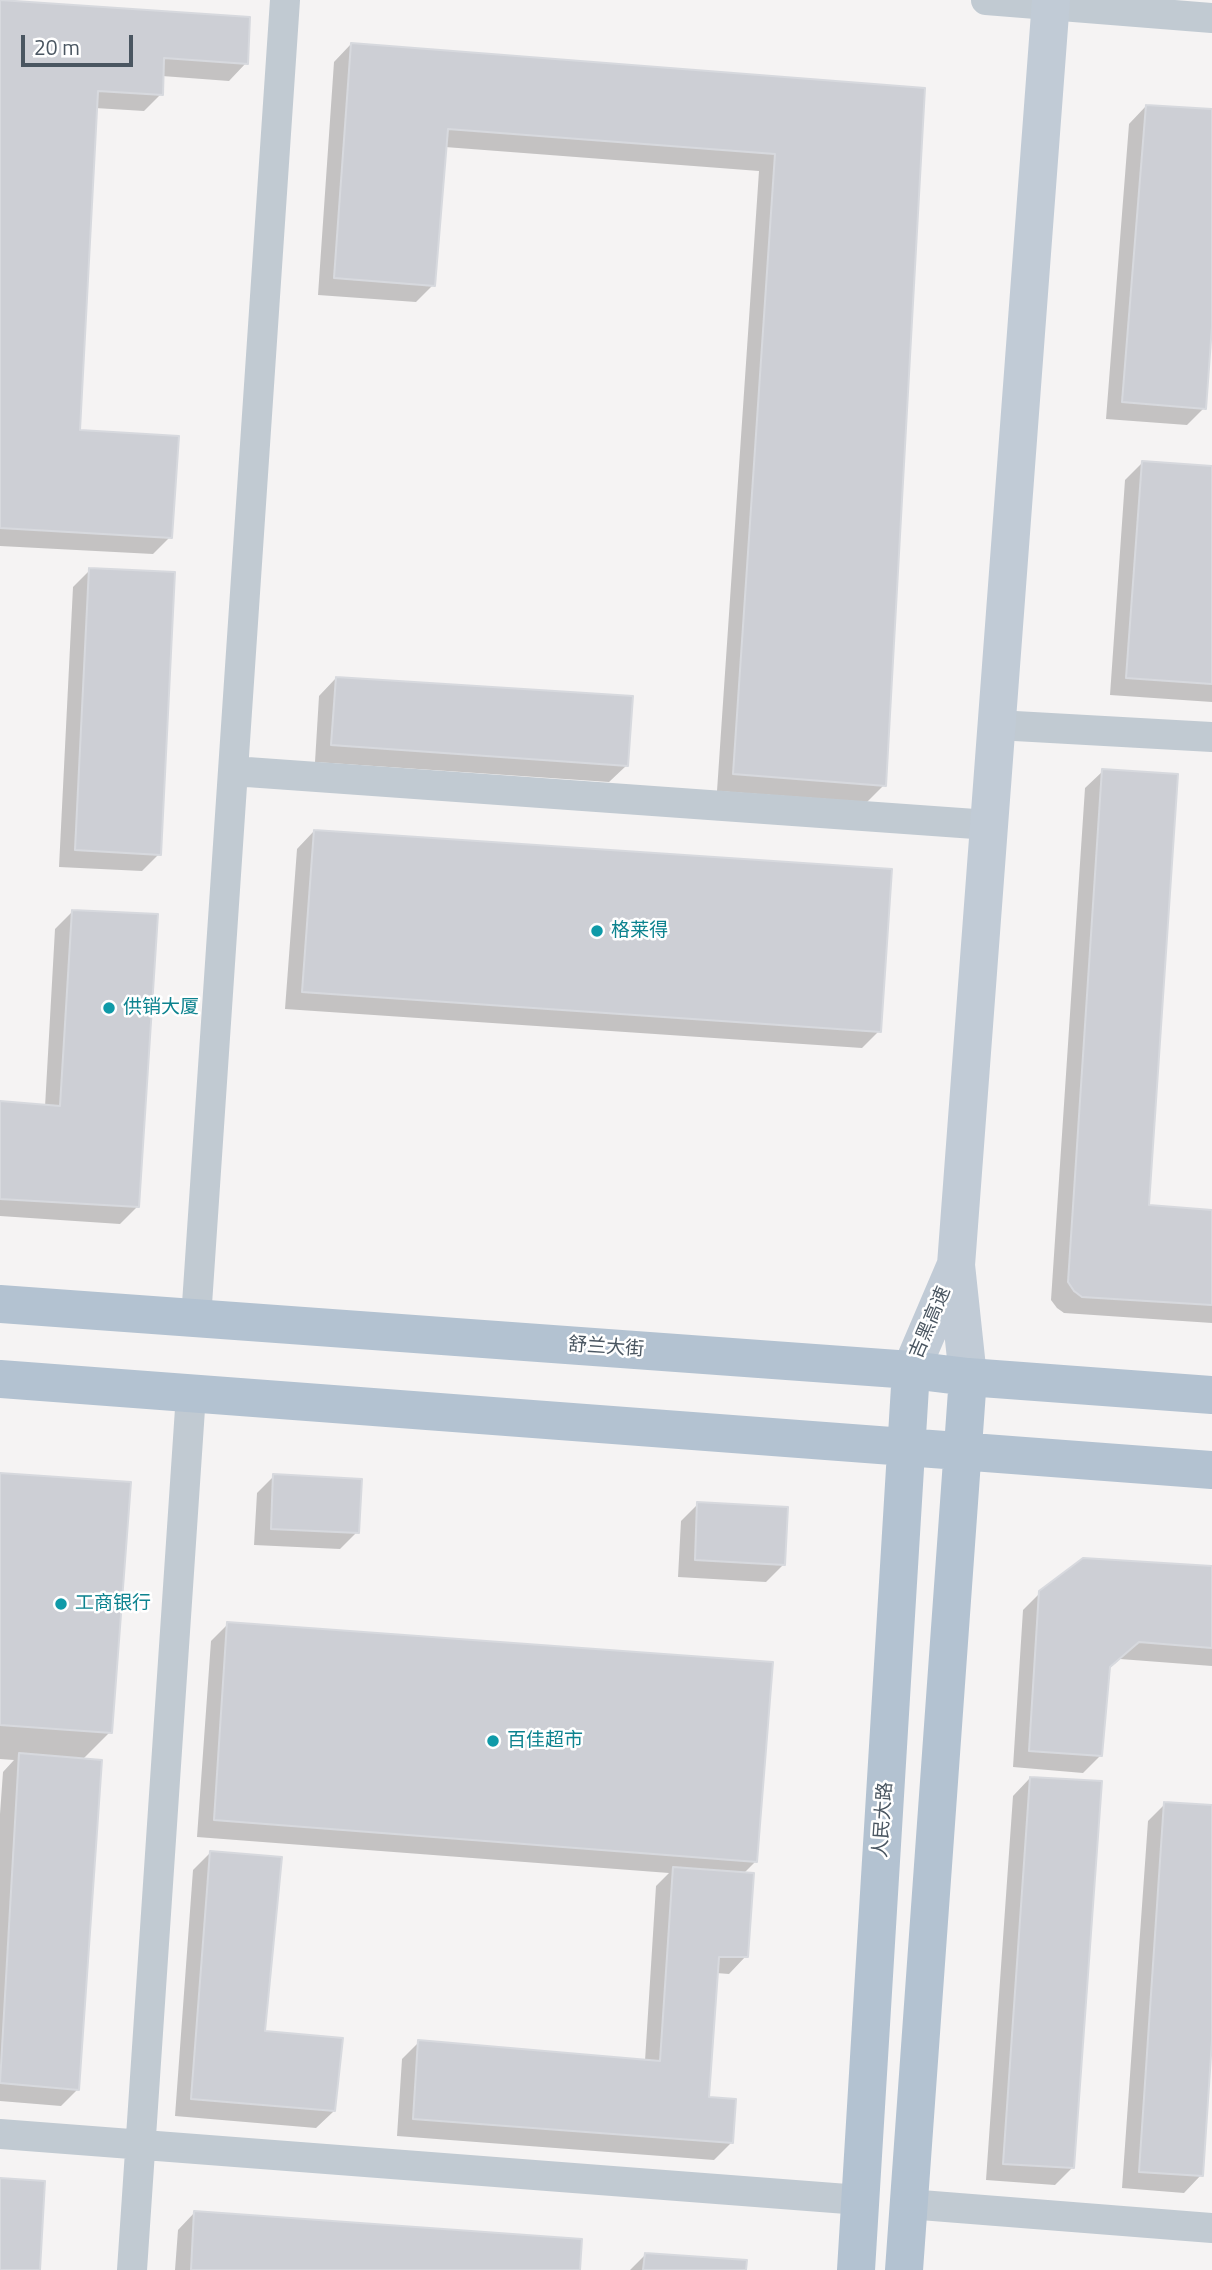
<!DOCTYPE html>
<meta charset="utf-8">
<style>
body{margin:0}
#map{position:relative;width:1212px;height:2270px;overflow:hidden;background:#f5f3f3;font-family:"Titillium Web",sans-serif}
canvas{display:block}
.scale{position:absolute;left:21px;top:35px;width:112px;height:32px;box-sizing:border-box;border:4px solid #4a5661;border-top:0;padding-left:9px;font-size:21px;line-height:24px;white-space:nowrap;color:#4a5661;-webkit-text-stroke:5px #fff;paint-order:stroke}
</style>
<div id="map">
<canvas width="1212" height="2270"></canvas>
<div class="scale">20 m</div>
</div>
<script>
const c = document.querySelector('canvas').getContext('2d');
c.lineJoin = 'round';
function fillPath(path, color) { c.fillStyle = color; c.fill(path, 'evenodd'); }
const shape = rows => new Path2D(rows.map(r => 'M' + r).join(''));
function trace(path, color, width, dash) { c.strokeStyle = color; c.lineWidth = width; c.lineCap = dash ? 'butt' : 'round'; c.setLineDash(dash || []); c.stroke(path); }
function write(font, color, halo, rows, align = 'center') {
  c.font = font + ' "Titillium Web","Noto Sans SC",sans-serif'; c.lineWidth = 5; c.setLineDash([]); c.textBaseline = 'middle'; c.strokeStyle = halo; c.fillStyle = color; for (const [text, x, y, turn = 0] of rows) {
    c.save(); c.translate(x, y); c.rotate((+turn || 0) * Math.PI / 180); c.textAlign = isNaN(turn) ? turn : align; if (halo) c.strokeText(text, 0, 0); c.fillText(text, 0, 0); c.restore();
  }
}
const shadow = shape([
 [0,2,246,63,229,81,162,76,161,94,144,111,95,108,78,431,170,537,153,554,0,546],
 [351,44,924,89,884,785,867,802,717,791,759,171,445,147,433,285,416,302,318,295,334,62],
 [1146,106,1212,111,1212,303,1204,408,1187,425,1106,419,1129,124],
 [1142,463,1212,468,1212,702,1110,695,1125,480],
 [90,570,159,854,142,871,59,867,73,587],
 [336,678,627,765,609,782,315,762,319,696],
 [1103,771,1147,1207,1212,1211,1212,1323,1064,1313,1057,1308,1051,1300,1085,788],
 [314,831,879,1031,862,1048,285,1009,297,849],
 [72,912,137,1207,120,1224,0,1216,0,1103,45,1107,55,929],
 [0,1475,110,1732,82,1760,78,2089,61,2106,0,2101,0,1814,3,1772,14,1760,0,1759],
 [274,1476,357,1532,340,1549,254,1545,257,1493],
 [698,1504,784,1564,766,1582,678,1577,681,1521],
 [1212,1569,1212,1666,1120,1659,1109,1669,1101,1755,1083,1773,1013,1767,1023,1610,1040,1593],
 [228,1624,756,1861,743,1874,746,1956,729,1974,716,1973,707,2098,731,2143,714,2160,397,2136,402,2059,419,2042,645,2061,656,1886,669,1873,197,1837,211,1641],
 [1030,1778,1072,2168,1055,2185,986,2180,1013,1796],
 [1165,1804,1212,1807,1212,2014,1201,2175,1184,2193,1122,2188,1148,1821],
 [211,1852,264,2032,334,2111,316,2128,175,2116,193,1870],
 [195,2212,578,2270,175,2270,178,2230],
 [645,2255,744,2270,630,2270]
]);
const building = shape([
 [0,0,250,17,248,64,164,58,163,95,98,91,80,430,179,436,172,538,0,528,0,0],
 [351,43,925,88,886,786,733,774,775,154,448,129,435,286,334,278,351,43],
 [1146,105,1212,109,1212,326,1206,409,1122,402,1146,105],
 [1142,461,1212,466,1212,684,1126,678,1142,461],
 [89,568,175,572,161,855,75,850,89,568],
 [336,677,633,696,628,766,331,745,336,677],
 [1102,769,1178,774,1149,1205,1212,1210,1212,1305,1082,1297,1074,1291,1068,1282,1102,769],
 [314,830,892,869,881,1032,302,992,314,830],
 [72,910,158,914,139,1207,0,1199,0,1101,60,1106,72,910],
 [0,1473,131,1482,112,1733,0,1725,0,1473],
 [273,1474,362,1479,359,1533,271,1529,273,1474],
 [697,1502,788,1507,785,1565,695,1560,697,1502],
 [1083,1558,1212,1566,1212,1648,1139,1642,1110,1667,1102,1756,1029,1751,1039,1591,1083,1558],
 [227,1622,773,1662,757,1862,214,1820,227,1622],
 [19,1753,102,1760,79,2090,0,2083,19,1753],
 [1030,1777,1102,1781,1074,2168,1003,2164,1030,1777],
 [1164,1802,1212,1805,1212,2040,1203,2176,1139,2172,1164,1802],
 [210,1851,282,1857,265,2031,343,2038,335,2111,191,2099,210,1851],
 [673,1867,754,1873,748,1957,719,1957,709,2097,736,2099,733,2143,413,2119,418,2040,660,2061,673,1867],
 [0,2178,45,2181,40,2270,0,2270,0,2178],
 [194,2211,582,2239,580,2270,191,2270,194,2211],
 [645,2253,747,2260,746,2270,643,2270,645,2253]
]);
const street = shape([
 [986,0,1212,18],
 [997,725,1212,737],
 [233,771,989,825],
 [196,1319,285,0],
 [0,2134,860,2200],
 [908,2204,1212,2228],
 [132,2270,191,1394]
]);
const secondary = shape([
 [911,1370,955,1267],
 [968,1377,956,1265,1051,0]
]);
const primary = shape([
 [0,1304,911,1370,968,1377,1212,1395],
 [0,1379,1212,1470],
 [856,2270,911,1370],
 [904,2270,968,1377]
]);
const markers = [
 [597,931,7,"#0f9aa8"],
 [109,1008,7,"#0f9aa8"],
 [61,1604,7,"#0f9aa8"],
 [493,1741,7,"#0f9aa8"]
];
const cultureNames = [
 ["格莱得",611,931],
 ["供销大厦",123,1008],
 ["工商银行",75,1604],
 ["百佳超市",507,1741]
];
const streetNames = [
 ["吉黑高速",931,1323,-67],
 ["舒兰大街",606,1348,4],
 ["人民大路",884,1820,-86]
];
fillPath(shadow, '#0003');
fillPath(building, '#cdcfd5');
trace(building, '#d7d9de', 2);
trace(street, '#c1cad2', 30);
trace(secondary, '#c1cbd6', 38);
trace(primary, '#b3c2d1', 38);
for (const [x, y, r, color] of markers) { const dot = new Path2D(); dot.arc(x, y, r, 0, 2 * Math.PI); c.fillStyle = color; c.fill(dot); trace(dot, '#fff', 2.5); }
write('19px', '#0d838f', '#fff', cultureNames, 'left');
write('19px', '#4a5661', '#fff', streetNames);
</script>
